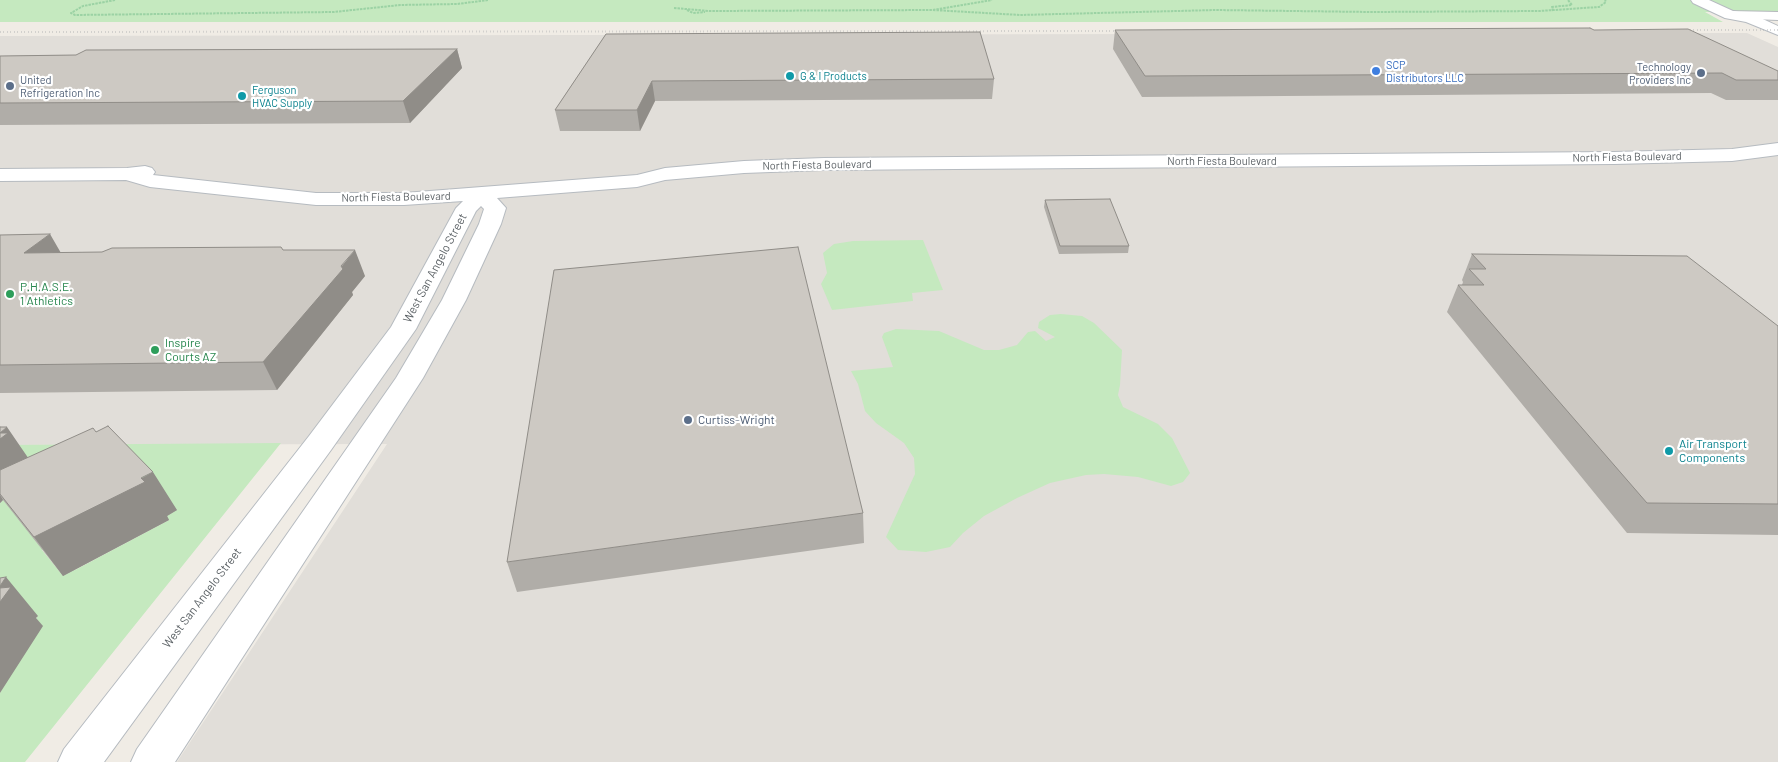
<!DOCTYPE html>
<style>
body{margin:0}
canvas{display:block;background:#f0ece5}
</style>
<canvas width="1778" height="762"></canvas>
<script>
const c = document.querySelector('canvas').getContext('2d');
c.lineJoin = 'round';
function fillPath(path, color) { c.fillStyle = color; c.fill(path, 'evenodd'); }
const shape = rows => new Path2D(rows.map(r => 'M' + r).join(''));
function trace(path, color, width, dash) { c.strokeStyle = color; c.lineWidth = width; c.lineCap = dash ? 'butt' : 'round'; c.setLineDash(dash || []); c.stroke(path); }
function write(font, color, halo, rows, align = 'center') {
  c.font = font + ' Barlow,sans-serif'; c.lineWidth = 4.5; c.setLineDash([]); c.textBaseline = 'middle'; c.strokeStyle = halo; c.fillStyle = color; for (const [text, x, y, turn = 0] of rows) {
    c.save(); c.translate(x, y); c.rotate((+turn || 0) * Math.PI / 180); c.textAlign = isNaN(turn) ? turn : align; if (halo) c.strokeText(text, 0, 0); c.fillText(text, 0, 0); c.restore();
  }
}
const industrial = shape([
 [1747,33,1778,47,1778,762,177,762,387,444,0,445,0,36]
]);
const green = shape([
 [0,0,1778,0,1778,12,1705,12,1723,22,0,22],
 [923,240,943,290,912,293,913,301,832,310,821,284,827,273,823,253,834,244,853,241],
 [1061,314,1082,316,1094,323,1122,350,1120,385,1118,395,1123,407,1158,424,1172,438,1190,473,1183,482,1171,486,1138,477,1104,474,1086,475,1050,483,1017,498,984,516,963,533,950,547,926,552,898,550,886,537,915,474,914,458,904,443,876,423,865,411,858,384,851,371,893,367,882,337,884,333,896,329,939,331,984,350,999,350,1017,345,1028,332,1035,331,1046,341,1055,337,1038,328,1039,322,1050,315],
 [281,443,25,762,0,762,0,693,37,617,0,621,0,503,34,471,0,445],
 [169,520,75,570,60,572,42,550]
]);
const path = shape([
 [115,0,83,6,71,13,75,15,334,12,400,5,457,4,489,0],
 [674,8,709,11,933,10,992,0],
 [687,10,693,13,705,12],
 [933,10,1020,15,1216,10,1370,12,1539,11,1599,7,1606,2,1605,0],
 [1553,11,1552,7,1572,5,1568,0]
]);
const street = shape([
 [1730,11,1778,12,1778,20,1725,18,1723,15,1725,12,1730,11]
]);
const secondary = shape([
 [1691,0,1709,0,1733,11,1754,15,1778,26,1778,35,1746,22,1725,18,1693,3,1691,0],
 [1778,143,1778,155,1732,161,1614,164,824,170,744,173,665,180,637,187,497,198,506,208,501,224,466,300,423,378,175,762,131,762,137,749,396,378,442,300,479,224,484,209,481,206,476,211,416,329,331,450,104,762,58,762,64,749,309,436,391,327,456,208,463,201,404,205,316,205,150,187,126,180,0,181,0,169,127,168,145,166,152,168,155,172,153,175,316,193,404,193,637,175,665,168,744,161,824,158,1614,152,1732,149,1778,143]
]);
const rail = shape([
 [1676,30,1778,30],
 [0,32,1128,31]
]);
const wall = shape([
 [1115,30,1594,30,1778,71,1778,100,1726,100,1711,93,1142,97,1113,49],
 [606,34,994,79,992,99,655,101,640,131,560,131,555,110],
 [457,49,462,68,410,123,0,125,0,56,76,55],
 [1045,200,1129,246,1128,253,1059,254,1044,207],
 [0,235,60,253,283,250,365,276,352,292,353,295,277,390,0,393],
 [1472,254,1778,326,1778,535,1627,533,1447,312,1458,285,1462,285,1463,282,1462,280],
 [0,427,28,458,177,510,167,516,169,520,63,576,3,500,0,503],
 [863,513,864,543,517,592,507,562]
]);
const shadedWall = shape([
 [457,49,462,68,410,123,403,101],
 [652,81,655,101,640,131,637,110],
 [50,234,65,260,24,253],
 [355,250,365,276,352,292,353,295,277,390,263,362],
 [7,427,33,465,0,494,0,433],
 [153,472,177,510,167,516,169,520,63,576,34,537],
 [0,495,3,500,0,503],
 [6,577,38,616,36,618,43,626,0,693,0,586]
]);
const building = shape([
 [1590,28,1594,30,1688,29,1778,71,1778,80,1736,80,1722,73,1145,76,1115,30,1590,28],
 [980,32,994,79,652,81,637,110,555,110,606,34,980,32],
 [457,49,403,101,0,103,0,56,76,55,86,50,457,49],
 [1110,199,1129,246,1060,246,1045,200,1110,199],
 [50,234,24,253,102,252,112,248,281,247,283,250,355,250,341,266,343,269,263,362,0,365,0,235,50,234],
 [798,247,863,513,507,562,554,270,798,247],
 [1472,254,1687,256,1778,326,1778,504,1647,503,1458,285,1484,285,1469,269,1486,269,1472,254],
 [108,426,153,472,141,478,145,482,34,537,0,494,0,470,93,428,96,432,108,426],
 [0,427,7,427,0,433,0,427],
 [0,433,8,433,0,439,0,433],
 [6,577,0,586,0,578,6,577],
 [11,587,0,602,0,588,11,587]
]);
const markers = [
 [1376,71,5,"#3f7fe0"],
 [1701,73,5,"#5c6f8a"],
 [790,76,5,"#0f9aa8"],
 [10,86,5,"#5c6f8a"],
 [242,96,5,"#0f9aa8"],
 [10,294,5,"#2e9e5b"],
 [155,350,5,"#2e9e5b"],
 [688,420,5,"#5c6f8a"],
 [1669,451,5,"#0f9aa8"]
];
const farShopnames = [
 ["SCP",1386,65],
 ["Distributors LLC",1386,78]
];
const farServicenames = [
 ["Technology",1691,67],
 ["Providers Inc",1691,80],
 ["United",20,80,"left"],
 ["Refrigeration Inc",20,93,"left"]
];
const farCulturenames = [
 ["G & I Products",800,76],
 ["Ferguson",252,90],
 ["HVAC Supply",252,103]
];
const farStreetnames = [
 ["North Fiesta Boulevard",1627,157,-1],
 ["North Fiesta Boulevard",1222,161],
 ["North Fiesta Boulevard",817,165,-1],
 ["North Fiesta Boulevard",396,197,-1]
];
const streetNames = [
 ["West San Angelo Street",435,268,-62],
 ["West San Angelo Street",202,598,-53]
];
const leisureNames = [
 ["P.H.A.S.E.",20,287],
 ["1 Athletics",20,301],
 ["Inspire",165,343],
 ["Courts AZ",165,357]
];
const serviceNames = [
 ["Curtiss-Wright",698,420]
];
const cultureNames = [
 ["Air Transport",1679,444],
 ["Components",1679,458]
];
fillPath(industrial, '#e1ded9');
fillPath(green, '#c5e9bf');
trace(street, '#b5b9bc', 2);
trace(secondary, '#b6bbc0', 2);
trace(path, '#9bd2a4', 2, [2.5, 1]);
fillPath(street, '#fff');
fillPath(secondary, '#fff');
trace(rail, '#b4b5b6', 2, [0.5, 3]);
fillPath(wall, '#b0ada8');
fillPath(shadedWall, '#908d88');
fillPath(building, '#cdc9c3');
trace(building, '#908d88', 1);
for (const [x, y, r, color] of markers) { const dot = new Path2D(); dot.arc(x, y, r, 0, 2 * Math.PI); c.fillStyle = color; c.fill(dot); trace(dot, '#fff', 2); }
write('11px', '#366cbe', '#fff', farShopnames, 'left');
write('11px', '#4e5e75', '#fff', farServicenames, 'right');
write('11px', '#0d838f', '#fff', farCulturenames, 'left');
write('11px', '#5c6266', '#fff', farStreetnames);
write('12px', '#5c6266', '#fff', streetNames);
write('12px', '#27864d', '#fff', leisureNames, 'left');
write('12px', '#4e5e75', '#fff', serviceNames, 'left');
write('12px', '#0d838f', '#fff', cultureNames, 'left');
</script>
